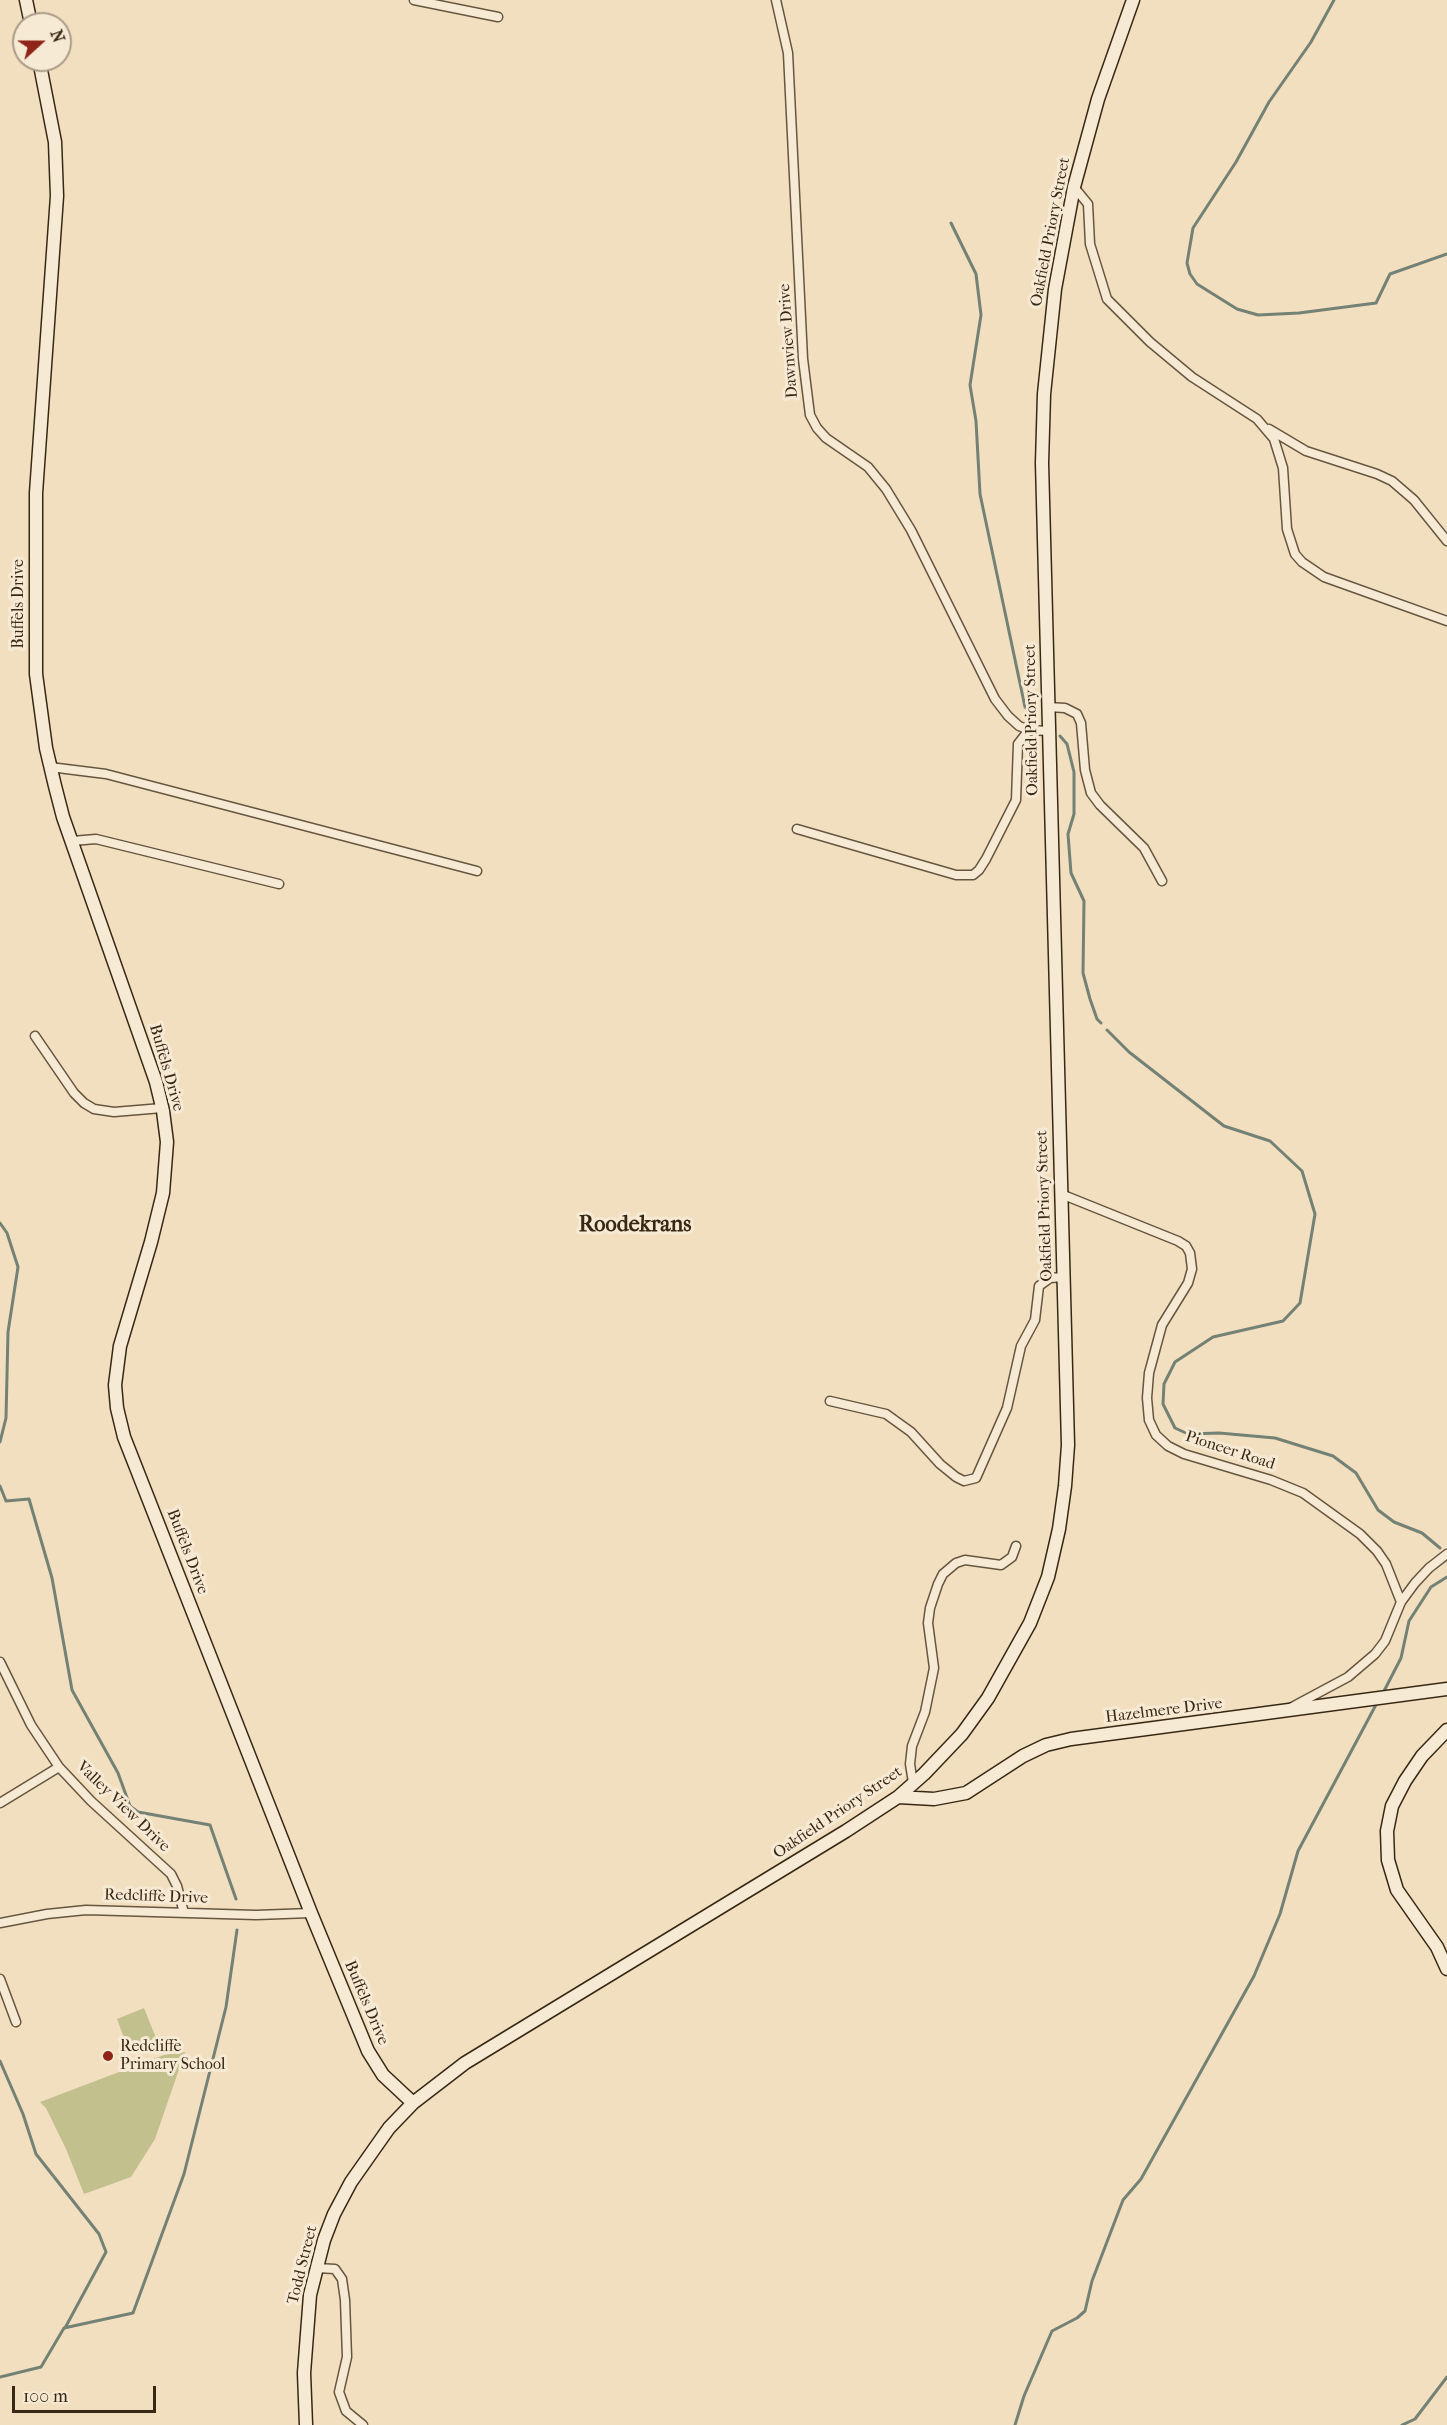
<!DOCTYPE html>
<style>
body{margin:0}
#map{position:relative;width:1447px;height:2425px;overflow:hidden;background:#f2dfbf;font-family:"IM FELL French Canon",serif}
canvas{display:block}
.north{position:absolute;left:12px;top:12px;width:60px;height:60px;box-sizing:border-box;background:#f7ead5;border:2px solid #aa9c88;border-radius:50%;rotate:69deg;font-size:16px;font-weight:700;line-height:24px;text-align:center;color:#372814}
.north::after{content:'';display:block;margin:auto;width:21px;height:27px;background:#8f2418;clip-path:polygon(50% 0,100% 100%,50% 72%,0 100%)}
.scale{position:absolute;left:12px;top:2386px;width:144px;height:27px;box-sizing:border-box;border:3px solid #372814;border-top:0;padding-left:8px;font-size:18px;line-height:21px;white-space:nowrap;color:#372814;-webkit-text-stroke:4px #f7ead5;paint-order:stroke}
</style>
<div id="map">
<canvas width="1447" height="2425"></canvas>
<div class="north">N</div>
<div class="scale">100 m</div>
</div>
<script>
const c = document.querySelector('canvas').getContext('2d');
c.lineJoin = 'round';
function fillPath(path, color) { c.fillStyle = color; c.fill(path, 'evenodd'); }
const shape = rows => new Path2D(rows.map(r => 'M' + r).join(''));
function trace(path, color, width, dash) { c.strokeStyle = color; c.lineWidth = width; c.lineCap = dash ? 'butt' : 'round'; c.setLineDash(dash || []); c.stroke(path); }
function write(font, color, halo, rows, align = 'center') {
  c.font = font + ' "IM FELL French Canon",serif'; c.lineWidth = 6; c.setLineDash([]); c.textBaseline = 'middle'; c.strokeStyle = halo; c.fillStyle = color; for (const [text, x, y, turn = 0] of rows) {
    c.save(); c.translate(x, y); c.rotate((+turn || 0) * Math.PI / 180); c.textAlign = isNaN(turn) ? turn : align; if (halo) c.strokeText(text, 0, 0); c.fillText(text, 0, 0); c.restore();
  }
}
const green = shape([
 [144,2008,158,2043,130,2054,117,2019],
 [185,2052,155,2139,131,2177,84,2194,66,2149,46,2108,40,2102,164,2055]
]);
const stream = shape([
 [1334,0,1311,42,1269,102,1236,162,1193,228,1187,263,1190,274,1197,284,1237,309,1258,315,1299,313,1376,303,1390,274,1447,254],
 [951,223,976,274,981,315,970,385,976,421,980,494,1025,707,1031,712],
 [1060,736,1067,744,1074,772,1074,814,1068,834,1071,873,1084,901,1083,973,1090,999,1097,1019,1101,1023],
 [1107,1030,1129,1052,1224,1126,1270,1141,1302,1171,1315,1214,1300,1303,1283,1321,1213,1337,1175,1362,1164,1384,1163,1404,1175,1428,1188,1434,1219,1433,1275,1438,1333,1456,1356,1473,1378,1510,1394,1522,1422,1533,1440,1548],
 [0,1223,7,1233,18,1267,8,1332,6,1418,0,1442],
 [0,1486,6,1501,29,1499,52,1578,72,1690,118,1773,130,1806,138,1812,210,1825,236,1899],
 [1383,1693,1401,1658,1409,1621,1431,1587,1447,1577],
 [0,2061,23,2114,36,2154,99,2234,106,2252,65,2328],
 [0,2377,41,2367,64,2328,133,2313,184,2174,226,2007,237,1930],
 [1015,2425,1024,2396,1052,2331,1077,2318,1085,2311,1092,2281,1123,2200,1141,2179,1254,1976,1280,1914,1298,1851,1378,1701],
 [1402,2425,1415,2419,1447,2377]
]);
const street = shape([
 [414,0,498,17],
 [776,0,788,53,803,359,810,415,817,428,826,438,868,467,886,489,911,530,995,699,1008,716,1019,726,1029,730,1049,731],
 [1074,187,1088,204,1090,244,1107,299,1150,342,1192,377,1257,419,1274,439,1283,468,1287,529,1295,554,1302,562,1324,577,1447,621],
 [1269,429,1306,451,1377,474,1392,481,1414,500,1447,541],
 [1048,707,1065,708,1077,714,1081,723,1085,770,1091,793,1100,805,1144,848,1162,881],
 [50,767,106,774,477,871],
 [797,829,956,875,973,875,979,870,986,859,1016,800,1018,744,1029,730],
 [72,841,96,839,279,884],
 [35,1036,74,1093,84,1103,94,1109,114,1112,162,1108],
 [1061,1194,1178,1241,1186,1246,1190,1253,1192,1269,1188,1283,1162,1325,1149,1373,1147,1398,1149,1420,1156,1435,1168,1446,1184,1454,1271,1480,1303,1493,1360,1534,1377,1551,1386,1564,1401,1602],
 [830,1401,886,1414,911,1432,940,1464,956,1477,964,1481,976,1478,1007,1408,1021,1346,1035,1320,1039,1286,1050,1278,1063,1277],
 [0,1662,31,1725,59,1767,91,1801,171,1874,177,1886,184,1913],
 [1292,1707,1348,1677,1375,1654,1385,1641,1401,1602,1415,1583,1429,1568,1447,1554],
 [913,1783,910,1764,912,1746,925,1712,934,1668,928,1623,930,1608,938,1584,943,1574,956,1563,965,1560,1001,1565,1012,1557,1016,1546],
 [0,1803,59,1767],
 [0,1923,47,1914,86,1910,256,1915,311,1913],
 [0,1979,16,2022],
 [316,2268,335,2269,342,2279,345,2300,347,2357,339,2392,346,2411,363,2425]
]);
const secondary = shape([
 [26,0,31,24],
 [39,60,55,142,57,196,36,493,36,674,46,748,55,786,63,817,156,1082,163,1111,167,1142,163,1193,151,1242,120,1346,115,1385,117,1408,124,1437,311,1913,368,2051,383,2075,413,2103],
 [1447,1730,1422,1756,1405,1781,1392,1806,1387,1831,1388,1860,1397,1890,1437,1947,1447,1969],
 [898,1797,934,1799,966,1793,1023,1756,1046,1745,1071,1739,1447,1689],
 [306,2425,304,2373,310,2295,324,2240,334,2214,351,2182,389,2128,413,2103,465,2063,846,1831,898,1797,924,1774,962,1734,988,1698,1030,1623,1048,1577,1059,1529,1065,1486,1068,1445,1042,463,1044,394,1055,289,1074,187,1098,99,1133,0]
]);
const markers = [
 [108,2056,6,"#8f2418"]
];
const streetNames = [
 ["Oakfield Priory Street",1051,232,-79],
 ["Dawnview Drive",789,341,-94],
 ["Buffels Drive",19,604,-90],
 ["Oakfield Priory Street",1032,720,-91],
 ["Buffels Drive",166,1068,74],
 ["Oakfield Priory Street",1045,1206,-92],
 ["Pioneer Road",1230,1451,18],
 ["Buffels Drive",187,1552,69],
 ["Hazelmere Drive",1164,1711,-7],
 ["Valley View Drive",123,1807,44],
 ["Oakfield Priory Street",838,1813,-34],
 ["Redcliffe Drive",156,1897,2],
 ["Buffels Drive",366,2003,67],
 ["Todd Street",303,2265,-76]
];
const poiNames = [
 ["Redcliffe",120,2047],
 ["Primary School",120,2065]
];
const districtNames = [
 ["Roodekrans",635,1226]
];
fillPath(green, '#c2c08d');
trace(stream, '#748175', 3);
trace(street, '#66563f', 11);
trace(secondary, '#372814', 15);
trace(street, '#f7ead5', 8);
trace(secondary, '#f7ead5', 12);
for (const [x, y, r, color] of markers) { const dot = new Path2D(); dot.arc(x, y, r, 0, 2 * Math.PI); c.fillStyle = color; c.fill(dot); trace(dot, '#f7ead5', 2); }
write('16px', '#372814', '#f7ead5', streetNames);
write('16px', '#372814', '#f7ead5', poiNames, 'left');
write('bold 22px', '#372814', '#f7ead5', districtNames);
</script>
